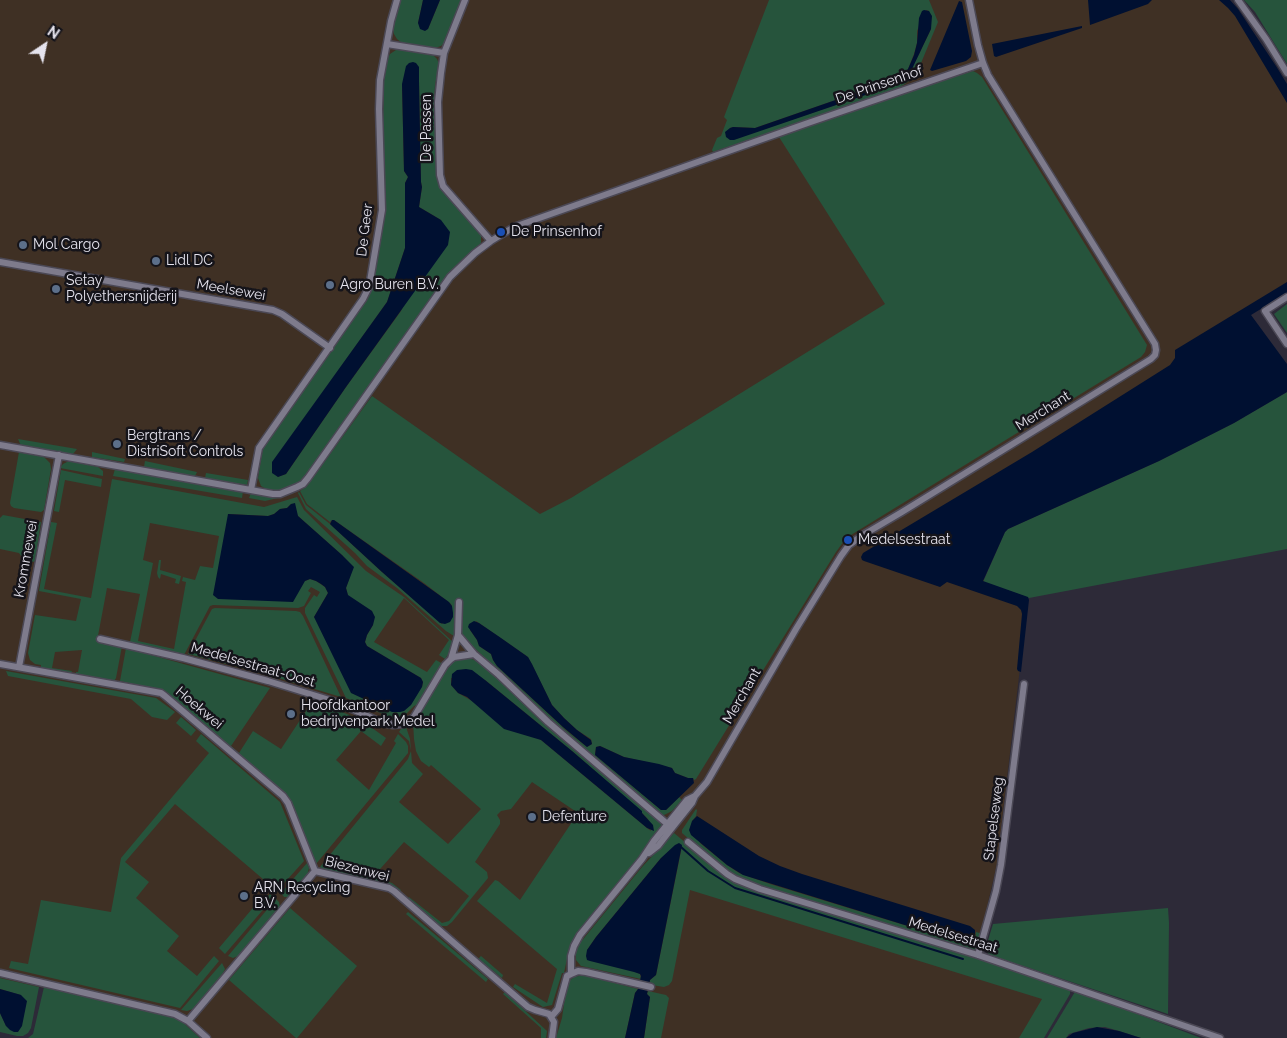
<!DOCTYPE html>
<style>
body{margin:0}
#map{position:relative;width:1287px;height:1038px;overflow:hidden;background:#2d2a38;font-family:Raleway,sans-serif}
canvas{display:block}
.north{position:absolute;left:20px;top:20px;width:50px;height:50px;-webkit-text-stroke:4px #15141a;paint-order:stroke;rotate:34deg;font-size:14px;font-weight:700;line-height:20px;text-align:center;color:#e5e3ed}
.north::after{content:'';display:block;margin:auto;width:18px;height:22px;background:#e5e3ed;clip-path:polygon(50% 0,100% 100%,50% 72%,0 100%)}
</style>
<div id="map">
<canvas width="1287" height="1038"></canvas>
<div class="north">N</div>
</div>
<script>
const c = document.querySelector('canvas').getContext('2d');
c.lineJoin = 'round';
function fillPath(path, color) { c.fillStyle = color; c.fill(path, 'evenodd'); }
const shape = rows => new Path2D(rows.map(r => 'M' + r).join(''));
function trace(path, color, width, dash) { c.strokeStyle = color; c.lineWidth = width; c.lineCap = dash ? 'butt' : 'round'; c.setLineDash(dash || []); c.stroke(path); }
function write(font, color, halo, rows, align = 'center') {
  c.font = font + ' Raleway,sans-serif'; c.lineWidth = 5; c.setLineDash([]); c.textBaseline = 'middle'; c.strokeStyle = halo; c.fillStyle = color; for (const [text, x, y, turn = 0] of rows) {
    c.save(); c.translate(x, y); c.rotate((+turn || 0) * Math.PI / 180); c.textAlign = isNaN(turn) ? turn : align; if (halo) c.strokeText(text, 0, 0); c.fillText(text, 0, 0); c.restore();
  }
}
const industrial = shape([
 [0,0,1226,0,1287,91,1287,288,1251,309,1190,373,918,537,1027,608,997,864,974,963,1069,994,1043,1038,44,1038,35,1032,44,988,39,987,0,992]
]);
const green = shape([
 [401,0,423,0,418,23,428,29,440,0,462,0,445,42,441,46,435,48,402,43,397,39,394,34,393,28],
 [769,0,929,0,938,22,919,68,909,81,899,88,713,152,712,150,717,138,721,136,727,120,724,117],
 [926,10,929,11,931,29,919,54,905,79,880,90,731,140,730,128,733,127,755,128,899,78,908,69,914,54,917,43,917,31],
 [1244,0,1287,0,1287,64,1255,12],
 [401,49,433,55,437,59,439,64,435,85,434,107,437,179,440,187,481,235,481,243,460,262,442,283,303,479,298,483,279,491,268,490,261,486,258,478,263,448,351,323,369,294,372,287,385,212,383,122,384,81,388,58,390,54,396,50],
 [419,82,421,182,422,187,419,207,441,220,401,311,346,387,286,474,277,477,333,378,387,302,405,248,405,183,408,177,404,171,402,84],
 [973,71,977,73,982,77,1147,345,1145,352,1141,357,846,538,836,552,696,779,694,780,693,778,688,778,675,773,672,768,624,757,600,746,596,747,595,755,661,810,666,810,679,797,682,800,672,811,662,816,553,723,464,638,460,632,456,613,454,636,446,631,397,588,367,566,355,553,306,509,298,493,299,492,306,505,330,524,382,572,442,624,452,606,451,604,424,583,334,520,332,520,330,522,307,504,300,491,307,486,372,396,540,514,571,498,885,304,779,137,909,91],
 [476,621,528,657,552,705,564,718,577,730,591,739,592,744,587,747,567,731,497,666,493,660,491,654,479,646,477,640,470,630],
 [1287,304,1287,333,1274,314],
 [1287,392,1287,549,1029,598,983,582,1005,532,1008,529,1159,461,1234,423],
 [18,439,77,449,73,454,21,446],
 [19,452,43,456,50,463,51,469,44,510,41,512,14,508,11,506,10,503],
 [92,452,125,459,124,462,92,457],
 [69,461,98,467,103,471,103,476,60,468,63,464],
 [145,461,197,472,195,476,144,467],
 [115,469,243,491,242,498,113,476],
 [61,470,102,479,101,487,65,480,59,512,54,511],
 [206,473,248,480,247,485,205,478],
 [112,479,264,507,297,497,304,510,366,571,404,597,453,642,449,653,445,659,439,655,449,640,404,598,374,642,427,672,436,660,443,664,419,704,414,706,403,717,394,719,346,698,305,613,305,608,314,595,317,597,320,592,311,587,308,591,311,593,304,606,298,608,213,605,210,606,184,655,130,642,140,594,107,588,97,641,122,646,116,678,114,681,76,674,76,672,78,672,82,650,55,652,52,668,72,671,71,673,41,668,41,665,35,664,30,660,28,653,35,615,76,621,81,599,39,591,51,522,57,523,44,589,91,598],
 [291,504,298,516,342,555,353,567,346,588,348,596,372,611,373,625,367,635,365,642,367,646,421,678,423,682,422,687,314,617,328,593,325,587,316,581,310,579,305,581,228,514,268,516,274,514,280,509,287,508],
 [150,523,219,536,213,568,200,566,195,580,183,577,182,581,186,582,174,649,138,641,153,563,143,560],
 [251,493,278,498,265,501,249,498],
 [3,515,41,522,35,561,33,562,24,560,19,553,0,549,0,518],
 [159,560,161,560,160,570,181,576,179,584,175,583,176,579,161,574,160,579,158,577,157,573],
 [215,608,296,611,300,612,303,616,341,697,265,674,188,654,212,609],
 [126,648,270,688,231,746,239,753,253,731,281,749,312,702,321,703,361,720,386,738,381,746,361,731,336,760,369,790,396,743,394,741,398,734,406,742,408,746,408,753,316,864,287,796,165,691,120,681],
 [462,658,470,658,480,663,664,824,656,835,574,940,568,954,564,973,562,973,552,1005,543,1007,513,987,515,984,547,1003,557,969,477,901,495,880,498,881,520,900,578,813,532,782,511,809,501,811,497,815,500,820,500,824,475,862,487,872,488,878,452,922,447,926,442,926,438,925,408,899,409,897,442,923,449,921,469,896,404,842,373,877,392,883,401,890,399,892,393,887,322,869,320,867,408,759,411,751,409,741,399,732,401,729,406,727,410,739,412,763,423,774,399,802,448,844,481,809,431,765,429,767,421,761,416,751,414,739,413,721,417,717,446,668,453,660],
 [451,678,485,680,572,751,641,811,642,813,648,819,651,831,647,828,541,740,458,693,451,685],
 [6,671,156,698,175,712,167,720,152,717,131,699,8,676],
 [181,717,196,730,191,736,176,723],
 [201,734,280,802,304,861,277,891,175,804,125,862,149,882,136,898,179,936,167,951,197,976,214,956,219,961,180,1008,9,968,11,961,28,964,41,900,111,912,121,858,209,753,196,741],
 [696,809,697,810,696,816,692,821,700,843,727,865,739,873,770,884,963,943,972,944,975,939,976,932,983,934,978,949,975,952,758,886,737,876,717,863,682,833,682,830],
 [674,833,712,865,726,875,1070,989,1070,994,1044,1038,1019,1038,1042,999,690,890,672,981,669,985,664,987,652,985,652,983,650,982,650,980,656,975,682,846,661,858,596,937,587,950,640,974,641,979,581,966,576,960,576,951,580,943,642,867],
 [307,863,309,868,307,876,288,897,284,897,281,893],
 [270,894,274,897,225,954,219,948,263,896,266,898],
 [276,899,279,902,280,907,238,956,233,958,228,956],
 [290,908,357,966,297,1038,296,1038,229,980],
 [1168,908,1169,923,1168,1014,990,955,985,950,993,924],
 [408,912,488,979,486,982,406,914],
 [481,956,503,975,502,978,478,959],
 [222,963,225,969,223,973,193,1009,187,1011,181,1010],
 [583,975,638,989,635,993,625,1038,556,1038,562,1018,564,1004,569,981,574,977],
 [0,978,39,987,31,1028,28,1033,23,1036,17,1036,0,1032,0,1013,6,1026,21,995,0,989],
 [44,987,177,1017,200,1038,28,1038,33,1034],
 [648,991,666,995,669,998,661,1038,644,1038,650,997,647,994],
 [505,992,547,1031,546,1038,541,1038,541,1028,503,994],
 [1075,992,1078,992,1087,995,1201,1038,1141,1038,1119,1031,1105,1027,1089,1028,1069,1034,1066,1038,1047,1038,1073,995]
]);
const water = shape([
 [423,0,440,0,428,29,425,31,420,29,418,23],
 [1088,0,1152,0,1148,4,1090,25],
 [1219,0,1230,0,1238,9,1276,66,1287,84,1287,103,1235,16,1228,8],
 [959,1,962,2,972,51,971,57,966,61,932,71,930,70],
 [924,10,929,11,932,16,931,29,912,69,905,79,880,90,734,140,730,140,726,137,725,132,730,128,733,127,755,128,899,78,908,69,914,55,917,43,919,18,922,11],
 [1082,26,1082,28,996,57,994,56,992,44],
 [413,62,416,63,419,67,419,82,421,182,422,187,419,207,441,220,450,232,448,245,346,387,286,474,278,477,272,473,272,462,387,302,405,248,405,183,408,177,404,171,402,84,406,66,409,63],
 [1287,282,1287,293,1251,315,1287,364,1287,392,1234,423,1159,461,1008,529,1005,532,983,581,1028,597,1029,600,1021,672,1018,671,1017,669,1022,614,1021,610,1017,606,947,582,940,587,864,561,862,560,861,557,863,553,1032,452,1170,365,1175,358,1175,350],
 [295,503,298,516,342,555,354,567,346,588,348,595,372,611,375,617,373,625,367,635,365,642,367,646,421,678,423,682,422,687,411,705,404,711,400,712,392,712,351,693,314,617,328,593,325,587,321,584,316,581,310,579,305,581,293,602,218,599,213,595,228,514,268,516,274,514,280,509,287,508,291,504],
 [332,520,334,520,449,602,452,606,453,613,453,617,450,622,445,624,440,623,382,572,332,526,330,524],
 [474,621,479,623,501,638,528,657,532,664,552,705,564,718,577,730,591,740,592,744,587,747,563,727,497,666,493,660,491,654,479,646,477,640,468,627,469,624],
 [466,669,472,670,485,680,572,751,642,811,642,813,653,825,654,831,647,828,541,740,504,729,467,697,458,693,451,685,452,674,457,670],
 [600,746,624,757,659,764,672,768,675,773,688,778,693,778,694,783,666,810,661,810,595,755,596,747],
 [697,816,759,856,780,866,802,874,970,926,975,930,975,939,971,944,963,943,743,875,727,865,691,835,689,830,692,821],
 [679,843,682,845,656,975,650,980,647,994,650,997,644,1038,625,1038,635,993,638,989,641,976,640,974,634,972,590,961,587,960,586,956,587,950,596,937,661,858,675,845],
 [0,989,21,995,27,1001,22,1026,18,1032,14,1032,10,1030,6,1026,0,1013],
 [1097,1027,1119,1031,1141,1038,1066,1038,1073,1033]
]);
const stream = shape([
 [681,847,708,871,735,888,963,959]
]);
const minor = shape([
 [465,0,444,53,441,73,438,102,440,175,443,186,491,241],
 [1238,0,1266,39,1287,73],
 [387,44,444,53],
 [0,262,273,310,282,314,330,348],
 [1287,297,1265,311,1287,344],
 [0,445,273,494,280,494,297,487,303,484,308,478,450,277,475,253,491,241,514,227,805,124,983,63],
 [251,490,259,448,363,299,369,287,382,210,379,109,380,80,391,21,397,0],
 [458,635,474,654,499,675,548,722,672,828],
 [100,639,183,658,268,681,336,702,383,723,393,725,403,724,414,717,445,665,451,659,454,657,474,654],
 [451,659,458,635,459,602],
 [0,664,117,685,161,693,165,696,283,796,288,803,315,871],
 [19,667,59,455],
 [688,842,727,874,735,879,760,889,978,955,1220,1038],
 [649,853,658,846,672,828,692,803,695,796],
 [315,871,389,888,394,891,528,1007,535,1010,549,1014,554,1022,552,1038],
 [978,955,996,891,1001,865,1024,684],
 [0,973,175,1014,188,1021],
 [571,974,578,971,586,972,651,987],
 [551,1017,558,1009,567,976,571,974,571,956,574,946,580,935,642,859,654,841,687,800,695,796,707,782,796,629,841,556,849,545,863,535,902,512,1151,359,1155,355,1156,350,1155,344,988,75,983,63,978,45,969,0],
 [207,1038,188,1021,315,871]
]);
const markers = [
 [501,232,5,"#1a4fb4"],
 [23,245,5,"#5c6f8a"],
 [156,261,5,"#5c6f8a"],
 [330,285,5,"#5c6f8a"],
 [56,289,5,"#5c6f8a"],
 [117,444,5,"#5c6f8a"],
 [848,540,5,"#1a4fb4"],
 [291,714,5,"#5c6f8a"],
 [532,817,5,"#5c6f8a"],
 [244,896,5,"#5c6f8a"]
];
const streetNames = [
 ["De Prinsenhof",879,85,-19],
 ["De Passen",427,128,-90],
 ["De Geer",365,230,-83],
 ["Meelsewei",231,290,10],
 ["Merchant",1043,411,-32],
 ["Krommewei",26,559,-80],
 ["Medelsestraat-Oost",253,665,16],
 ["Merchant",742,696,-60],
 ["Hoekwei",199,708,40],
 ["Stapelseweg",994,819,-83],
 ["Biezenwei",357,869,14],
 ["Medelsestraat",953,935,17]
];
const poiNames = [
 ["De Prinsenhof",511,232],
 ["Mol Cargo",33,245],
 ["Lidl DC",166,261],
 ["Setay",66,281],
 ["Polyethersnijderij",66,297],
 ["Agro Buren B.V.",340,285],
 ["Bergtrans /",127,436],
 ["DistriSoft Controls",127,452],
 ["Medelsestraat",858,540],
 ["Hoofdkantoor",301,706],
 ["bedrijvenpark Medel",301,722],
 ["Defenture",542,817],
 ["ARN Recycling",254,888],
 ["B.V.",254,904]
];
fillPath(industrial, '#3f3024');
fillPath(green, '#26543c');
fillPath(water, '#001031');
trace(stream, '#001031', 2);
trace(minor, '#4b4855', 9);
trace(minor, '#7e7b8c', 6);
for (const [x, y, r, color] of markers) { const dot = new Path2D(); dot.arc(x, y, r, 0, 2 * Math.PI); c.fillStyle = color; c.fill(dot); trace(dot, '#15141a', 2); }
write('14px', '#e5e3ed', '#15141a', streetNames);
write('14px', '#e5e3ed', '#15141a', poiNames, 'left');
</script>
